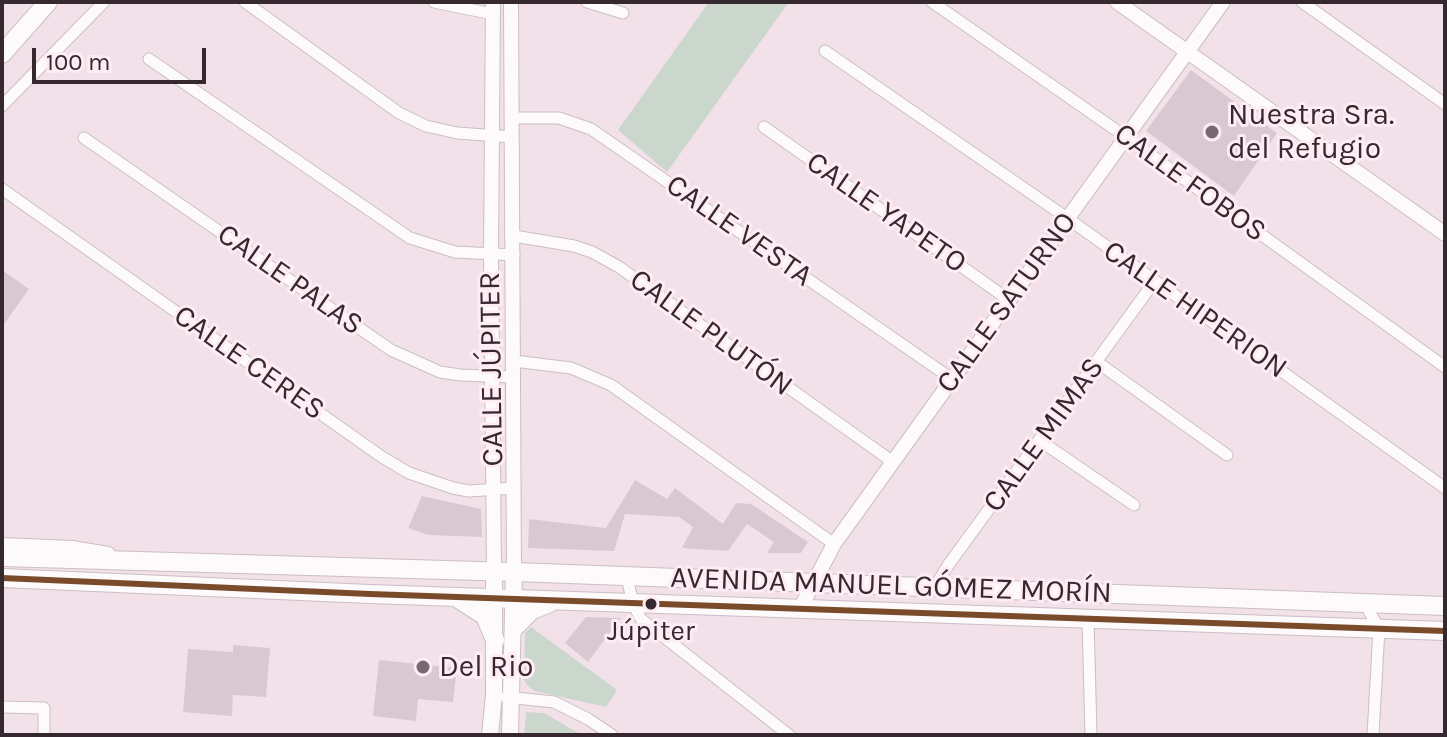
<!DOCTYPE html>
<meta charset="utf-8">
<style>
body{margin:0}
#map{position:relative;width:1447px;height:737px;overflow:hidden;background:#f3e1ea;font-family:Karla,sans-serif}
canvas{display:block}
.frame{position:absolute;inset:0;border:4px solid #35292f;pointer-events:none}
.scale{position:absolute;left:32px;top:48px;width:174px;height:36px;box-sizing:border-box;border:4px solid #35292f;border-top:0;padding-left:10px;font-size:24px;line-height:28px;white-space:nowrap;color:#35292f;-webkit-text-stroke:6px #ffebf4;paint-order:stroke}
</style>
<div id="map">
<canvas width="1447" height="737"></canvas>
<div class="frame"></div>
<div class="scale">100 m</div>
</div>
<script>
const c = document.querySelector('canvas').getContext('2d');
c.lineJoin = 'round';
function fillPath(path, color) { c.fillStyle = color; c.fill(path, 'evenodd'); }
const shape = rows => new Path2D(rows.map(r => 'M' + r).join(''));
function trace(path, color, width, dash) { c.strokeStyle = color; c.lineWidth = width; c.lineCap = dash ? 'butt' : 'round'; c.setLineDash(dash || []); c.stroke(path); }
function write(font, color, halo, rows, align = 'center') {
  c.font = font + ' Karla,sans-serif'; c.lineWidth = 6; c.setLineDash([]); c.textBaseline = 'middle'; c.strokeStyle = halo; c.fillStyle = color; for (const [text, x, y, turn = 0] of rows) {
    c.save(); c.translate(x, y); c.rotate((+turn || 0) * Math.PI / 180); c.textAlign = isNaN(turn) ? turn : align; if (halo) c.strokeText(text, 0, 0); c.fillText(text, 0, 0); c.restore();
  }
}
const green = shape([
 [709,2,789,2,667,172,618,130],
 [531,627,617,690,606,707,535,691,527,685,524,680,525,633],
 [526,712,544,713,582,735,524,735]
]);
const building = shape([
 [1191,70,1277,133,1234,196,1146,131],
 [2,270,29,289,2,327],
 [635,480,667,499,675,488,723,524,736,503,751,504,808,542,801,553,767,553,774,542,747,524,728,551,682,548,693,527,679,517,625,514,614,551,528,548,529,519,606,528],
 [422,496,481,509,482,537,428,535,408,528],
 [586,617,621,618,588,662,565,643],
 [233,645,270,648,266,697,233,695,232,716,183,712,188,649,233,652],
 [379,660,457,668,453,702,418,699,416,721,373,716]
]);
const minor = shape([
 [245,2,399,113,426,126,457,133,513,137],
 [434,2,493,14],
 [587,2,623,13],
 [932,2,1126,137,1445,367],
 [1302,2,1445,104],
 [825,51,1067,218,1445,488],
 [149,59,410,238,455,252,514,255],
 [2,106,104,2],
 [513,118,559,118,591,129,952,379],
 [764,127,1009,300],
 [84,138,391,350,440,372,460,375,514,377],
 [2,189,382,457,409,473,453,488,469,491,514,488],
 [514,236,574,246,592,252,619,267,893,462],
 [514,361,571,368,611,385,834,544],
 [1097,362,1227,455],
 [1039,440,1134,505],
 [627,577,633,604,641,619,789,735],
 [934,588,949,564,1154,282],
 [1364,602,1379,629,1373,735],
 [1088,619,1091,735],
 [506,697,554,702,588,719,612,735],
 [2,707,44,708,44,735]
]);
const tertiary = shape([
 [493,2,491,254,494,572],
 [511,2,514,572],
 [1117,2,1445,234],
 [2,545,72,548,108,554],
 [800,609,834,544,1223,2]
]);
const secondary = shape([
 [490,735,494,695,494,572],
 [510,735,514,572]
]);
const primary = shape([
 [2,54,48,2],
 [2,557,514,572,1445,606],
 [2,578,370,594,1445,631],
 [457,598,485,616,495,640],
 [514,628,532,610,550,603]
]);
const bus1 = shape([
 [2,578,370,594,1445,631]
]);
const markers = [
 [1212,132,8,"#786970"],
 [651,604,7,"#35292f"],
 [423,667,8,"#786970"]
];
const busNames = [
 ["Júpiter",651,632]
];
const poiNames = [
 ["Nuestra Sra.",1228,115],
 ["del Refugio",1228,149],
 ["Del Rio",439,667]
];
const streetNames = [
 ["CALLE FOBOS",1190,183,36],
 ["CALLE YAPETO",886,213,35],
 ["CALLE VESTA",739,231,35],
 ["CALLE PALAS",290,280,35],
 ["CALLE SATURNO",1007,303,-54],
 ["CALLE HIPERION",1195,310,35],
 ["CALLE PLUTÓN",711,333,36],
 ["CALLE CERES",249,363,35],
 ["CALLE JÚPITER",492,369,-91],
 ["CALLE MIMAS",1044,435,-54],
 ["AVENIDA MANUEL GÓMEZ MORÍN",891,586,2]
];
fillPath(green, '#cbd7cc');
fillPath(building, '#dac8d1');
trace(minor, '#cbbec4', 13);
trace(tertiary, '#cbbec4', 16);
trace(secondary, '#cbbec4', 18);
trace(primary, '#cbbec4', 20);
trace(minor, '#fdfafc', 11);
trace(tertiary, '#fdfafc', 14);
trace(secondary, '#fdfafc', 16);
trace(primary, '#fdfafc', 18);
trace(bus1, '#7a4b2a', 6);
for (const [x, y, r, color] of markers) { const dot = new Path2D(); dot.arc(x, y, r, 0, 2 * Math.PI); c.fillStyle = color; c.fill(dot); trace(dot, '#ffebf4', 3); }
write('28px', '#35292f', '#ffebf4', busNames);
write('30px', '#35292f', '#ffebf4', poiNames, 'left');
write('30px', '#35292f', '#ffebf4', streetNames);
</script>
